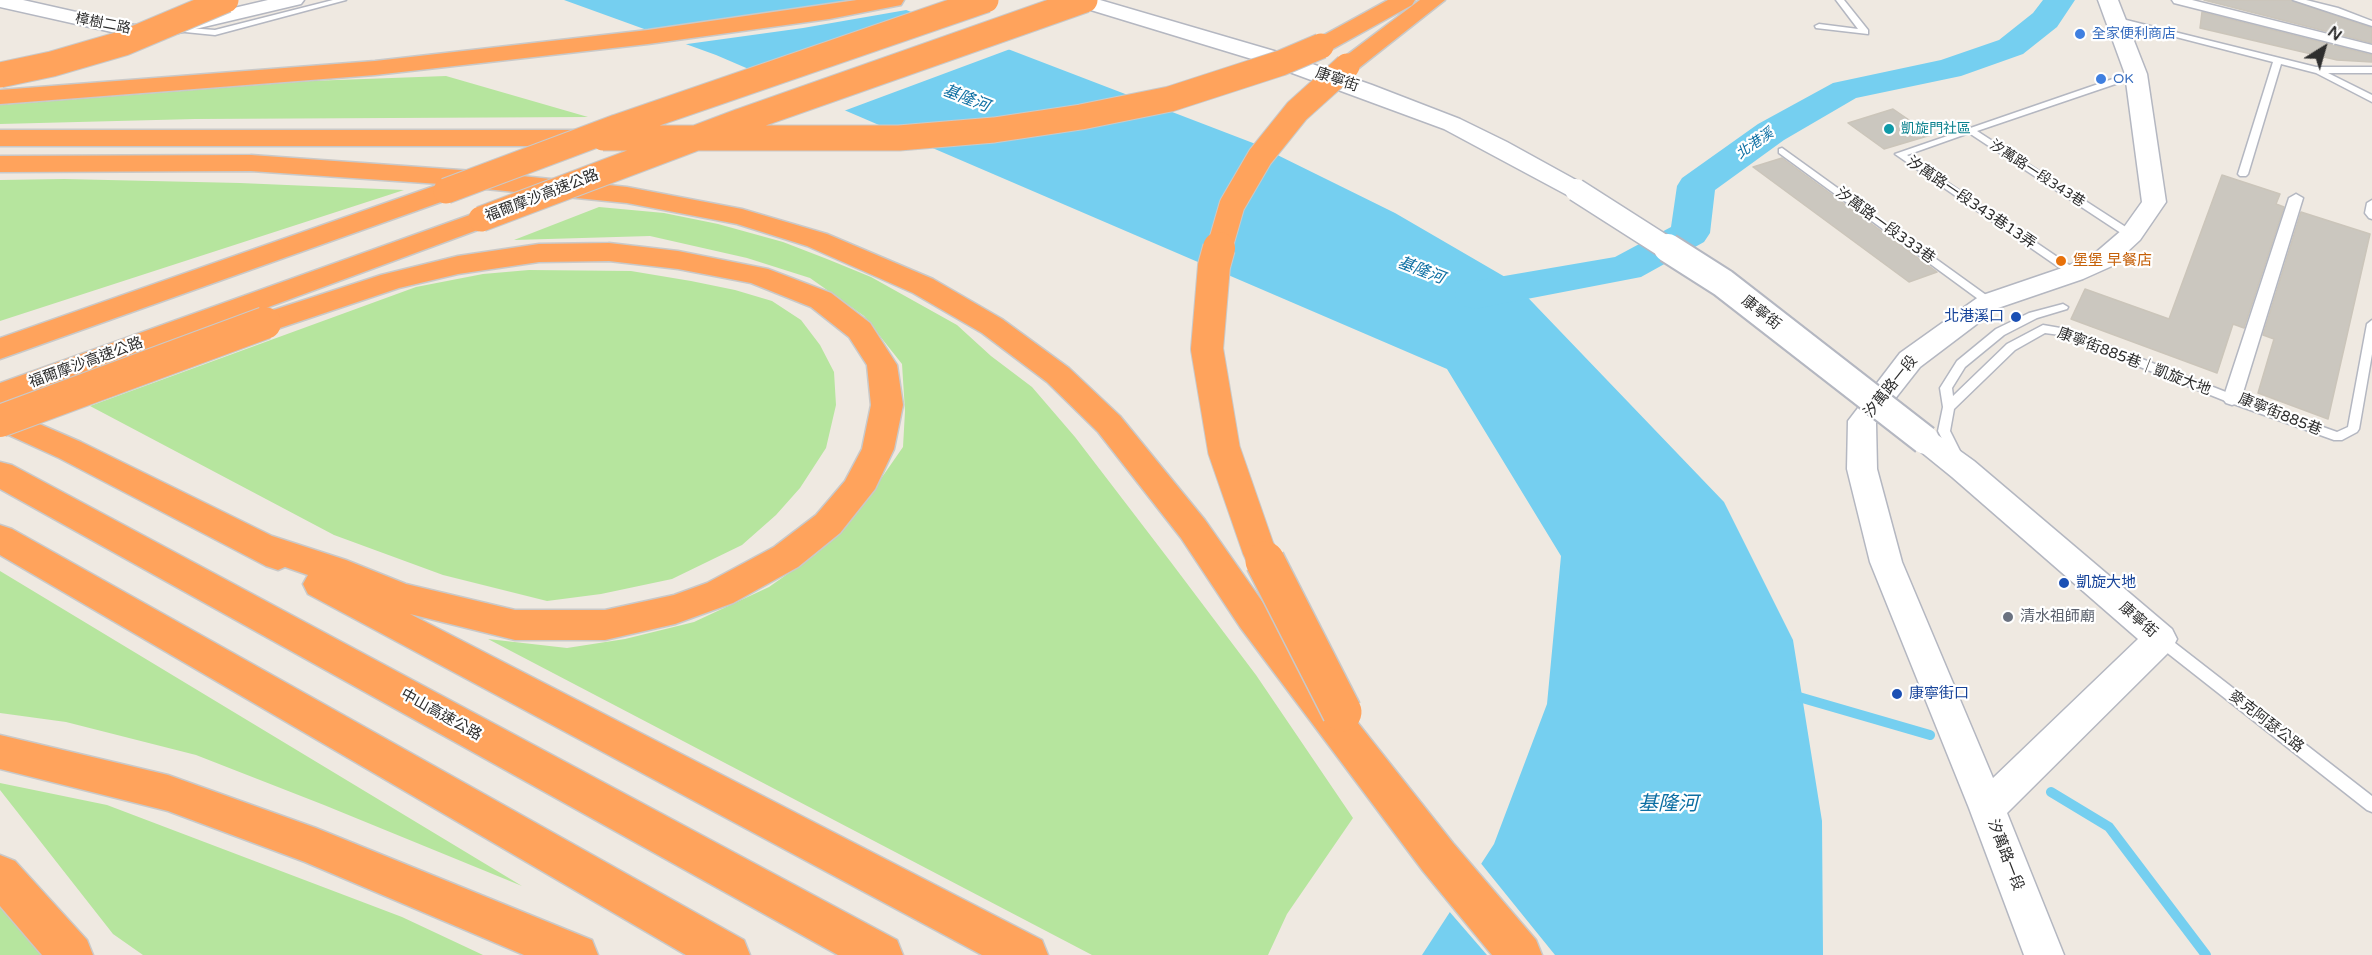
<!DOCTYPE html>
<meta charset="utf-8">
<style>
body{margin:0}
#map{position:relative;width:2372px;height:955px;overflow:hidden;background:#efe9e1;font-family:"Varela Round",sans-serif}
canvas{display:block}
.north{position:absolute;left:2294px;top:18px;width:60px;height:60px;-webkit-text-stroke:4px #fff;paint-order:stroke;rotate:37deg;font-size:16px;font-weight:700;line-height:24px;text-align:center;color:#2e2e2e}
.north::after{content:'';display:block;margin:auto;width:21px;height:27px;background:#2e2e2e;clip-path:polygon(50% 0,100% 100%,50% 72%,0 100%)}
</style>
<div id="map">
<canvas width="2372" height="955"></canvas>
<div class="north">N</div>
</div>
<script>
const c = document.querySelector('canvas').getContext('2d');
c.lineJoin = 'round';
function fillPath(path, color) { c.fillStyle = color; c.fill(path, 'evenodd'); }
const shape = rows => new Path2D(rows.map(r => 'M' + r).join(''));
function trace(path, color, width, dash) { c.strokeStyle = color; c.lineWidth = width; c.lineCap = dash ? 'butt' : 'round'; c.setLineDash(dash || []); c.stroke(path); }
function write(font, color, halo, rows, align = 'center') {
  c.font = font + ' "Varela Round","Noto Sans TC",sans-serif'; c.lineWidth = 4.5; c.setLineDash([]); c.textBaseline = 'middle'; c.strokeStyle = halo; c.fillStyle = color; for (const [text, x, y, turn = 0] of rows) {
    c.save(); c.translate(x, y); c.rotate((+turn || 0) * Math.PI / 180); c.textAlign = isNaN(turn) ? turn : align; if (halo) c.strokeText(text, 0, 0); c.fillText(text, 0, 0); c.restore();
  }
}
const green = shape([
 [446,76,588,117,195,119,0,124,0,105,310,81],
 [64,179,240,183,404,190,0,321,0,180],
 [599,207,664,213,718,224,783,242,827,259,871,277,957,325,991,356,1032,387,1075,437,1170,561,1256,675,1353,818,1287,914,1268,955,1092,955,488,639,567,648,625,639,694,622,769,587,816,554,871,493,903,447,905,411,902,364,864,316,810,278,747,258,650,236,514,240],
 [529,270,631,271,691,281,735,290,772,301,801,320,820,345,834,372,836,405,826,448,800,488,776,515,742,545,672,579,601,594,547,601,443,575,334,535,90,406,416,287,483,274],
 [0,571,522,886,324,805,196,755,66,722,0,713],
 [0,783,107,805,402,917,483,955,143,955,113,934,0,790],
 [0,875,71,955,0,955]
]);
const water = shape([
 [564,0,880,0,1253,143,1395,213,1512,281,1724,502,1793,640,1822,821,1823,955,1422,955,1494,844,1547,704,1561,556,1447,369,716,55]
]);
const pier = shape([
 [851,0,888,0,912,9,803,28,680,45,642,32],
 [940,20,1013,48,841,112,765,79],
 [1479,861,1555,955,1487,955,1448,910]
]);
const stream = shape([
 [1792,695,1930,735],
 [2051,792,2109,827,2206,955]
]);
const river = shape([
 [2043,0,2075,0,2057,27,2023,54,1961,76,1856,98,1784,140,1715,190,1710,233,1704,242,1641,277,1475,309,1460,305,1454,295,1460,285,1475,281,1615,257,1671,227,1677,186,1682,178,1758,124,1833,83,1941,60,1999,40,2033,13,2043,0]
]);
const building = shape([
 [2204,0,2291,0,2372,28,2372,43,2204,0],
 [2202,12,2372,55,2372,62,2337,60,2200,28,2202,12],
 [1893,109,1931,135,1884,149,1848,123,1893,109],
 [1782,158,1937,272,1909,282,1753,167,1782,158],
 [2222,175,2280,194,2276,204,2284,207,2244,328,2233,324,2217,373,2071,319,2085,289,2169,319,2222,175],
 [2301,212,2370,234,2328,419,2258,393,2274,339,2263,335,2301,212]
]);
const service = shape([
 [333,0,346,0,215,35,175,31,171,29,175,27,215,30,333,0],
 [1836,0,1844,0,1868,30,1868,34,1816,28,1815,26,1819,24,1858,29,1836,0],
 [2293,0,2306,0,2338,8,2372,21,2372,26,2293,0],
 [2114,17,2316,67,2372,67,2372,73,2328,73,2372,95,2372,102,2316,73,2281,64,2248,174,2246,176,2240,176,2238,174,2273,62,2114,21,2114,17],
 [2136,71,2139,72,2139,76,1977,131,2135,233,2135,237,2127,237,1969,133,1907,155,2078,271,2079,273,2078,275,2070,275,1895,154,2136,71],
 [1782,148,1993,300,1994,302,1993,304,1985,304,1779,153,1779,149,1782,148],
 [2372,200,2372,219,2369,218,2365,213,2367,203,2372,200],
 [2063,304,2068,307,2067,309,2037,318,2004,335,1965,367,1952,388,1953,396,2007,344,2043,325,2066,329,2236,396,2337,432,2348,427,2367,324,2372,320,2372,354,2359,429,2357,432,2342,440,2334,440,2228,402,2060,335,2045,333,2015,350,1954,409,1950,431,1963,457,1957,461,1953,460,1938,431,1943,407,1940,388,1957,361,1996,329,2029,313,2063,304],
 [2161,634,2166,636,2372,796,2372,812,2367,810,2156,644,2154,640,2156,636,2161,634]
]);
const pedestrian = shape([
 [2172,0,2192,0,2372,45,2372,53,2174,3,2172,0],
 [2296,194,2303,198,2241,399,2238,403,2232,405,2226,403,2223,399,2289,198,2296,194]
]);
const tertiary = shape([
 [0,0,23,0,134,25,174,22,268,0,304,0,301,4,174,34,134,37,0,7,0,0],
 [1068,0,1100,0,1281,53,1372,85,1460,119,1507,142,1585,185,1588,190,1585,195,1576,197,1567,195,1444,129,1265,63,1071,4,1068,0],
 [2098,0,2118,0,2147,74,2166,202,2140,240,2112,266,2083,279,1998,308,1920,367,1876,423,1877,469,1902,562,1993,778,2138,639,1952,477,1915,447,1910,440,1915,433,1925,429,1935,433,1974,461,2172,629,2177,639,2172,649,2007,813,2064,955,2024,955,1969,808,1870,562,1847,469,1848,421,1900,353,1980,296,2065,267,2094,254,2122,230,2142,202,2125,74,2098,0]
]);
const motorway = shape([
 [857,0,904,0,901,5,829,19,648,44,375,75,0,104,0,90,375,61,648,30,857,0],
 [1388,0,1415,0,1412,5,1329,51,1321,53,1313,51,1309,46,1313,41,1388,0],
 [1420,0,1445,0,1355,71,1347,73,1339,71,1335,66,1339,61,1420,0],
 [0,130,598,130,607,133,611,138,607,143,598,146,0,146,0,130],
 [251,155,474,171,627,187,742,209,827,234,933,279,1002,319,1069,368,1120,416,1205,520,1266,607,1453,843,1536,940,1542,955,1492,955,1423,871,1240,627,1181,538,1098,432,1047,382,982,333,913,293,807,246,737,224,627,203,455,186,459,191,455,197,0,359,0,338,440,184,251,171,0,172,0,156,251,155],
 [481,211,491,213,495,219,491,225,0,406,0,383,481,211],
 [609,243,678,251,768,269,831,293,870,323,897,365,903,405,894,449,875,489,840,533,798,567,733,603,675,624,605,640,515,640,410,614,1042,940,1048,955,982,955,308,594,303,584,308,575,285,567,278,570,266,566,59,458,0,431,0,407,81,442,272,536,346,560,406,584,515,610,605,610,674,595,707,583,774,547,816,515,845,481,862,449,871,405,867,365,849,337,811,307,751,283,678,269,609,261,539,262,458,274,399,288,265,333,255,330,250,323,255,316,381,275,458,256,539,244,609,243],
 [0,462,12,465,897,940,903,955,838,955,0,489,0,462],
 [0,525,12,529,744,940,750,955,686,955,0,555,0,525],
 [0,735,168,775,316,828,592,940,598,955,524,955,305,862,168,811,0,769,0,735],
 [0,855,15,861,87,940,93,955,42,955,0,906,0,855]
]);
const tertiaryBridgeFar1 = shape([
 [1576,190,1670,250]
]);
const tertiaryBridge = shape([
 [1668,248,1723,283,1925,440]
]);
const motorwayBridgeFar2 = shape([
 [0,75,52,64,124,43,226,0],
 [603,138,899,138,994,130,1081,117,1170,99,1281,63,1321,46],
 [446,191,617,127,986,0],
 [481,219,741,121,1085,0],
 [1219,250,1232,205,1260,157,1297,111,1347,66]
]);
const motorwayBridgeFar1 = shape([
 [1219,248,1214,266,1207,349,1224,450,1258,548,1265,563],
 [0,421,265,323]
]);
const motorwayBridge = shape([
 [1265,561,1342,712]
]);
const markers = [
 [2080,34,6,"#3f7fe0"],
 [2101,79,6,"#3f7fe0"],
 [1889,129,6,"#0f9aa8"],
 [2061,261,6,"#e8710a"],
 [2016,317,6,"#1a4fb4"],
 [2064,583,6,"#1a4fb4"],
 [2008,617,6,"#6b7280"],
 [1897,694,6,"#1a4fb4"]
];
const farStreetnames = [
 ["樟樹二路",103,24,11],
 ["汐萬路一段343巷",2037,174,33]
];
const farShopnames = [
 ["全家便利商店",2092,34],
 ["OK",2113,79]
];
const farCulturenames = [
 ["凱旋門社區",1901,129]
];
const farWaternames = [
 ["北港溪",1755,144,-35]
];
const streetNames = [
 ["康寧街",1337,80,19],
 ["福爾摩沙高速公路",542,196,-21],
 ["汐萬路一段343巷13弄",1971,203,34],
 ["汐萬路一段333巷",1885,226,36],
 ["康寧街",1761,313,38],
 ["康寧街885巷｜凱旋大地",2134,362,21],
 ["福爾摩沙高速公路",86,363,-20],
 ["汐萬路一段",1891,387,-51],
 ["康寧街885巷",2280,415,22],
 ["康寧街",2138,620,41],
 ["中山高速公路",441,715,29],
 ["麥克阿瑟公路",2266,722,38],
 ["汐萬路一段",2005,855,69]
];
const foodNames = [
 ["堡堡 早餐店",2073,261]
];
const transitNames = [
 ["北港溪口",2004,317,"right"],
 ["凱旋大地",2076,583],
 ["康寧街口",1909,694]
];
const worshipNames = [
 ["清水祖師廟",2020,617]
];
const waterNames = [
 ["基隆河",966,99,21],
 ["基隆河",1421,271,21]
];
const nearWaternames = [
 ["基隆河",1668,805]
];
fillPath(green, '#b6e59e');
fillPath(water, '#75cff0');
fillPath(pier, '#efe9e1');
trace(stream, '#75cff0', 10);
fillPath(river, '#75cff0');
fillPath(building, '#cbc7bf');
trace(building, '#cbc5ba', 1.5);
trace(service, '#b4b7c1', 3);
trace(pedestrian, '#b4b7c1', 3);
trace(tertiary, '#b4b7c1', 3);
trace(motorway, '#c9c9c9', 3);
fillPath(service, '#fff');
fillPath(pedestrian, '#fff');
fillPath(tertiary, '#fff');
fillPath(motorway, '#ffa35c');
trace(tertiaryBridgeFar1, '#b4b7c1', 25, []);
trace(tertiaryBridge, '#b4b7c1', 32, []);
trace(motorwayBridgeFar2, '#c9c9c9', 27, []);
trace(motorwayBridgeFar1, '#c9c9c9', 34, []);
trace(motorwayBridge, '#c9c9c9', 42, []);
trace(tertiaryBridgeFar1, '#fff', 22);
trace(tertiaryBridge, '#fff', 28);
trace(motorwayBridgeFar2, '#ffa35c', 25);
trace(motorwayBridgeFar1, '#ffa35c', 32);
trace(motorwayBridge, '#ffa35c', 39);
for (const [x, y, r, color] of markers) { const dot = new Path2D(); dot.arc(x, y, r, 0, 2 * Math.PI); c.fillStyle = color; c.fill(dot); trace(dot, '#fff', 2); }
write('14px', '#2e2e2e', '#fff', farStreetnames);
write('14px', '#366cbe', '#fff', farShopnames, 'left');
write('14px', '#0d838f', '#fff', farCulturenames, 'left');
write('italic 14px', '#0d6fa3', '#fff', farWaternames);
write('15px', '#2e2e2e', '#fff', streetNames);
write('15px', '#c56008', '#fff', foodNames, 'left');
write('15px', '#164399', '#fff', transitNames, 'left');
write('15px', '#5b616d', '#fff', worshipNames, 'left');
write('italic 16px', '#0d6fa3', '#fff', waterNames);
write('italic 20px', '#0d6fa3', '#fff', nearWaternames);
</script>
